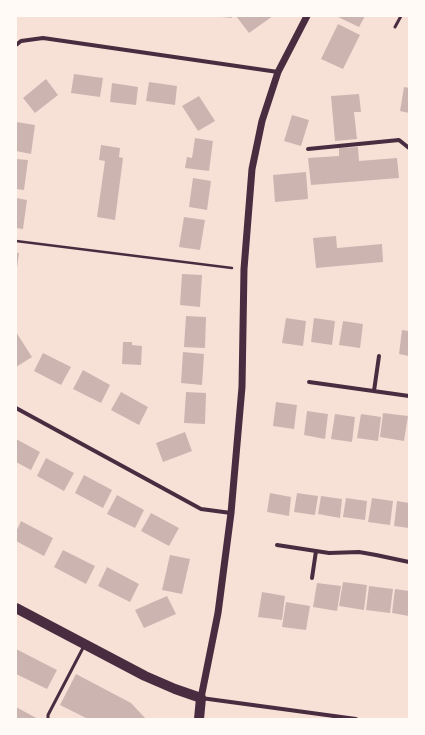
<!DOCTYPE html>
<style>
body{margin:0}
#map{position:relative;width:425px;height:735px;overflow:hidden;background:#f7e1d7;font-family:Rubik,sans-serif}
canvas{display:block}
.frame{position:absolute;inset:0;border:17px solid #fffaf5;pointer-events:none}
</style>
<div id="map">
<canvas width="425" height="735"></canvas>
<div class="frame"></div>
</div>
<script>
const c = document.querySelector('canvas').getContext('2d');
c.lineJoin = 'round';
function fillPath(path, color) { c.fillStyle = color; c.fill(path, 'evenodd'); }
const shape = rows => new Path2D(rows.map(r => 'M' + r).join(''));
function trace(path, color, width, dash) { c.strokeStyle = color; c.lineWidth = width; c.lineCap = dash ? 'butt' : 'round'; c.setLineDash(dash || []); c.stroke(path); }
const building = shape([
 [221,16,232,16,232,18,221,17],
 [236,16,273,16,249,33],
 [336,16,365,16,359,27],
 [338,24,360,35,343,69,321,59],
 [74,74,103,78,100,97,71,93],
 [46,79,58,95,35,113,23,98],
 [149,82,177,86,175,105,146,101],
 [112,83,138,87,136,105,110,102],
 [404,87,409,88,409,113,400,111],
 [359,94,361,112,354,112,357,139,335,141,331,96],
 [199,96,215,121,198,131,182,106],
 [292,115,309,120,301,146,284,141],
 [16,122,35,125,31,154,16,151],
 [195,138,213,141,209,171,185,168,187,157,192,158],
 [101,145,120,148,119,157,123,158,115,220,97,217,105,161,99,160],
 [358,147,359,161,397,158,399,178,311,185,308,158,339,156,339,148],
 [16,159,28,160,24,190,16,189],
 [306,172,308,199,275,202,273,175],
 [193,178,211,181,207,210,189,207],
 [16,198,27,200,23,229,16,228],
 [184,217,205,220,200,250,179,247],
 [336,236,337,248,382,244,383,262,316,268,313,238],
 [16,253,19,253,17,268,16,268],
 [182,274,202,275,200,307,180,305],
 [186,316,206,317,205,348,184,347],
 [286,318,306,321,303,346,282,343],
 [314,318,335,321,332,345,311,342],
 [343,321,363,324,360,348,339,345],
 [402,330,409,331,409,356,399,354],
 [16,332,32,357,16,367],
 [123,342,132,342,132,345,142,346,141,365,122,364],
 [183,352,204,354,202,385,181,383],
 [43,353,71,367,61,385,34,371],
 [83,370,110,385,101,403,73,389],
 [121,392,148,407,139,425,111,410],
 [186,392,206,393,205,424,184,423],
 [276,402,297,405,294,429,273,426],
 [307,411,328,414,325,439,304,435],
 [383,413,408,416,404,441,380,437],
 [335,414,355,417,352,442,331,439],
 [361,414,381,417,378,441,357,438],
 [185,432,192,451,163,462,156,443],
 [16,439,40,452,31,470,16,462],
 [46,458,74,473,64,491,37,476],
 [84,475,112,490,103,508,75,493],
 [270,493,291,497,289,516,267,512],
 [297,493,318,496,315,515,294,512],
 [117,495,144,510,135,528,107,514],
 [321,496,342,499,340,518,318,514],
 [346,498,367,501,365,520,343,517],
 [372,498,393,501,390,525,368,522],
 [397,501,409,503,409,528,394,526],
 [151,513,179,528,169,546,141,531],
 [21,521,53,538,44,556,16,541,16,532],
 [63,550,95,566,86,584,54,567],
 [170,555,190,559,182,594,162,590],
 [107,567,139,584,130,602,98,586],
 [343,582,367,585,364,610,339,606],
 [317,583,341,586,337,611,313,607],
 [369,586,393,589,390,613,366,610],
 [395,589,409,591,409,616,392,613],
 [262,592,285,596,282,620,258,617],
 [167,596,176,614,144,628,135,610],
 [286,602,310,606,306,630,282,627],
 [16,649,57,670,47,689,16,674],
 [76,674,131,703,146,719,88,719,60,705],
 [16,707,38,719,16,719]
]);
const path = shape([
 [16,241,232,268]
]);
const service = shape([
 [395,27,401,16],
 [48,719,48,715,84,646]
]);
const minor = shape([
 [16,45,21,41,43,38,278,72],
 [308,149,399,140,409,148],
 [309,382,409,396],
 [374,391,379,356],
 [16,408,201,509,231,513],
 [277,545,329,553,359,552,376,555,409,562],
 [312,578,316,551],
 [201,698,356,719]
]);
const tertiary = shape([
 [201,698,218,613,231,513,242,387,244,269,252,169,262,121,278,72,307,16]
]);
const primary = shape([
 [16,608,145,676,175,689,201,698,199,719]
]);
fillPath(building, '#ccb4b1');
trace(path, '#4a2c40', 2.5);
trace(service, '#4a2c40', 3);
trace(minor, '#4a2c40', 4);
trace(tertiary, '#4a2c40', 7);
trace(primary, '#4a2c40', 10);
</script>
